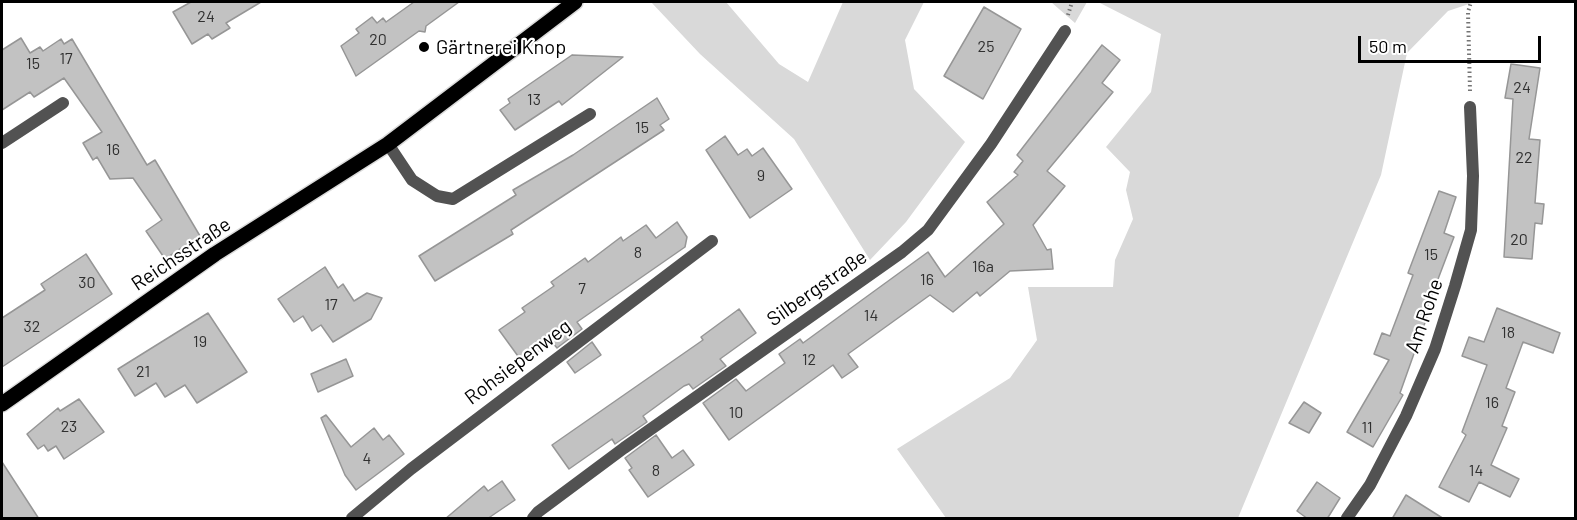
<!DOCTYPE html>
<meta charset="utf-8">
<style>
body{margin:0}
#map{position:relative;width:1577px;height:520px;overflow:hidden;background:#fff;font-family:Barlow,sans-serif}
canvas{display:block}
.frame{position:absolute;inset:0;border:3px solid #000;pointer-events:none}
.scale{position:absolute;left:1358px;top:36px;width:183px;height:27px;box-sizing:border-box;border:3px solid #000;border-top:0;padding-left:8px;font-size:18px;line-height:21px;white-space:nowrap;color:#000;-webkit-text-stroke:4px #fff;paint-order:stroke}
</style>
<div id="map">
<canvas width="1577" height="520"></canvas>
<div class="frame"></div>
<div class="scale">50 m</div>
</div>
<script>
const c = document.querySelector('canvas').getContext('2d');
c.lineJoin = 'round';
function fillPath(path, color) { c.fillStyle = color; c.fill(path, 'evenodd'); }
const shape = rows => new Path2D(rows.map(r => 'M' + r).join(''));
function trace(path, color, width, dash) { c.strokeStyle = color; c.lineWidth = width; c.lineCap = dash ? 'butt' : 'round'; c.setLineDash(dash || []); c.stroke(path); }
function write(font, color, halo, rows, align = 'center') {
  c.font = font + ' Barlow,sans-serif'; c.lineWidth = 4.5; c.setLineDash([]); c.textBaseline = 'middle'; c.strokeStyle = halo; c.fillStyle = color; for (const [text, x, y, turn = 0] of rows) {
    c.save(); c.translate(x, y); c.rotate((+turn || 0) * Math.PI / 180); c.textAlign = isNaN(turn) ? turn : align; if (halo) c.strokeText(text, 0, 0); c.fillText(text, 0, 0); c.restore();
  }
}
const green = shape([
 [651,2,726,2,779,64,808,82,843,2,924,2,905,40,914,89,965,142,906,222,870,260,794,139,700,54],
 [1051,2,1087,2,1075,23],
 [1098,2,1475,2,1448,11,1407,53,1381,175,1238,518,946,518,897,449,1010,378,1037,340,1028,287,1113,287,1115,260,1133,219,1126,190,1130,172,1106,147,1151,92,1161,34]
]);
const building = shape([
 [191,2,261,2,226,23,230,28,212,39,208,34,192,44,173,12,191,2],
 [414,2,459,2,426,26,425,32,419,31,356,76,341,46,359,33,356,29,372,17,377,23,383,18,386,22,414,2],
 [984,7,1021,29,983,99,944,76,984,7],
 [21,38,30,53,40,47,43,51,61,39,64,44,72,39,147,165,155,160,200,236,165,259,146,231,162,220,133,178,110,179,97,157,93,160,83,143,102,132,64,78,34,97,30,92,2,110,2,50,21,38],
 [1102,45,1120,60,1102,83,1113,92,1047,171,1065,186,1033,225,1047,250,1051,249,1053,269,1010,271,980,296,977,292,953,312,930,295,848,354,858,367,842,378,833,365,729,440,703,403,736,379,746,391,785,363,779,354,800,339,803,343,928,252,945,277,1004,224,987,202,1018,175,1014,172,1023,161,1017,155,1102,45],
 [572,55,623,57,562,105,559,101,515,130,500,110,510,103,508,99,572,55],
 [1511,64,1540,68,1529,139,1540,140,1535,203,1544,204,1542,224,1535,223,1532,259,1504,257,1513,99,1505,98,1511,64],
 [657,98,669,119,660,125,664,130,511,230,513,234,435,281,419,256,516,195,513,190,573,155,657,98],
 [725,136,738,155,747,149,752,156,763,148,792,189,750,218,706,150,725,136],
 [1439,191,1456,197,1444,233,1454,237,1424,316,1427,317,1400,393,1403,395,1373,447,1347,432,1389,360,1374,354,1382,333,1390,336,1413,275,1408,273,1439,191],
 [677,222,687,237,685,247,577,322,582,329,557,348,552,342,523,363,499,330,525,312,522,308,554,286,551,282,585,258,588,262,621,237,623,241,646,225,656,238,677,222],
 [86,254,112,294,2,367,2,318,45,290,41,284,86,254],
 [325,267,338,288,343,284,354,301,367,293,382,298,371,319,333,342,321,325,312,331,303,316,294,322,278,299,325,267],
 [1497,308,1560,333,1553,353,1523,342,1506,388,1515,392,1502,426,1507,428,1491,465,1519,479,1510,497,1479,482,1469,502,1439,487,1466,435,1462,432,1487,365,1462,356,1469,337,1484,342,1497,308],
 [739,309,756,333,720,359,726,366,693,389,689,384,684,386,643,416,647,422,615,444,612,439,569,469,552,445,703,340,701,337,739,309],
 [208,313,247,372,197,403,185,385,165,397,156,383,135,396,118,369,208,313],
 [592,342,601,355,575,373,567,362,592,342],
 [346,359,353,376,318,392,311,374,346,359],
 [79,399,104,432,64,459,56,446,48,451,44,445,38,449,27,434,58,408,60,411,79,399],
 [1304,402,1321,413,1309,433,1289,423,1304,402],
 [326,415,351,447,374,428,383,440,389,435,404,454,356,490,345,475,321,418,326,415],
 [656,435,672,458,683,450,694,465,648,497,629,470,632,468,625,458,656,435],
 [2,462,39,519,2,519,2,462],
 [502,481,515,500,487,519,445,519,484,486,488,491,502,481],
 [1317,482,1340,498,1327,519,1308,519,1297,511,1317,482],
 [1406,495,1444,519,1392,519,1406,495]
]);
const path = shape([
 [1068,15,1072,2],
 [1470,91,1468,12,1471,2]
]);
const street = shape([
 [2,143,63,103],
 [388,144,412,180,437,196,453,199,590,114],
 [352,518,411,469,712,241],
 [533,518,538,512,624,448,902,252,928,230,991,144,1065,31],
 [1347,518,1370,485,1406,416,1435,349,1455,286,1471,230,1473,176,1470,107]
]);
const primary = shape([
 [2,404,215,254,388,144,575,2]
]);
const markers = [
 [424,47,6,"#000"]
];
const numberNames = [
 ["24",206,17],
 ["20",378,40],
 ["25",986,47],
 ["17",66,59],
 ["15",33,64],
 ["24",1522,88],
 ["13",534,100],
 ["15",642,128],
 ["16",113,150],
 ["22",1524,158],
 ["9",761,176],
 ["20",1519,240],
 ["8",638,253],
 ["15",1431,255],
 ["16a",983,267],
 ["16",927,280],
 ["30",87,283],
 ["7",582,289],
 ["17",331,305],
 ["14",871,316],
 ["32",32,327],
 ["18",1508,333],
 ["19",200,342],
 ["12",809,360],
 ["21",143,372],
 ["16",1492,403],
 ["10",736,413],
 ["23",69,427],
 ["11",1367,428],
 ["4",367,459],
 ["8",656,471],
 ["14",1476,471]
];
const poiNames = [
 ["Gärtnerei Knop",436,47]
];
const streetNames = [
 ["Reichsstraße",181,254,-34],
 ["Silbergstraße",817,288,-35],
 ["Am Rohe",1424,316,-71],
 ["Rohsiepenweg",518,362,-37]
];
fillPath(green, '#d9d9d9');
fillPath(building, '#c2c2c2');
trace(building, '#969696', 1.5);
trace(primary, '#dbdbdb', 18);
trace(path, '#747474', 4, [1.5, 3]);
trace(street, '#525252', 12);
trace(primary, '#000', 15);
for (const [x, y, r, color] of markers) { const dot = new Path2D(); dot.arc(x, y, r, 0, 2 * Math.PI); c.fillStyle = color; c.fill(dot); trace(dot, '#fff', 2); }
write('16px', '#303030', null, numberNames);
write('20px', '#000', '#fff', poiNames, 'left');
write('20px', '#000', '#fff', streetNames);
</script>
